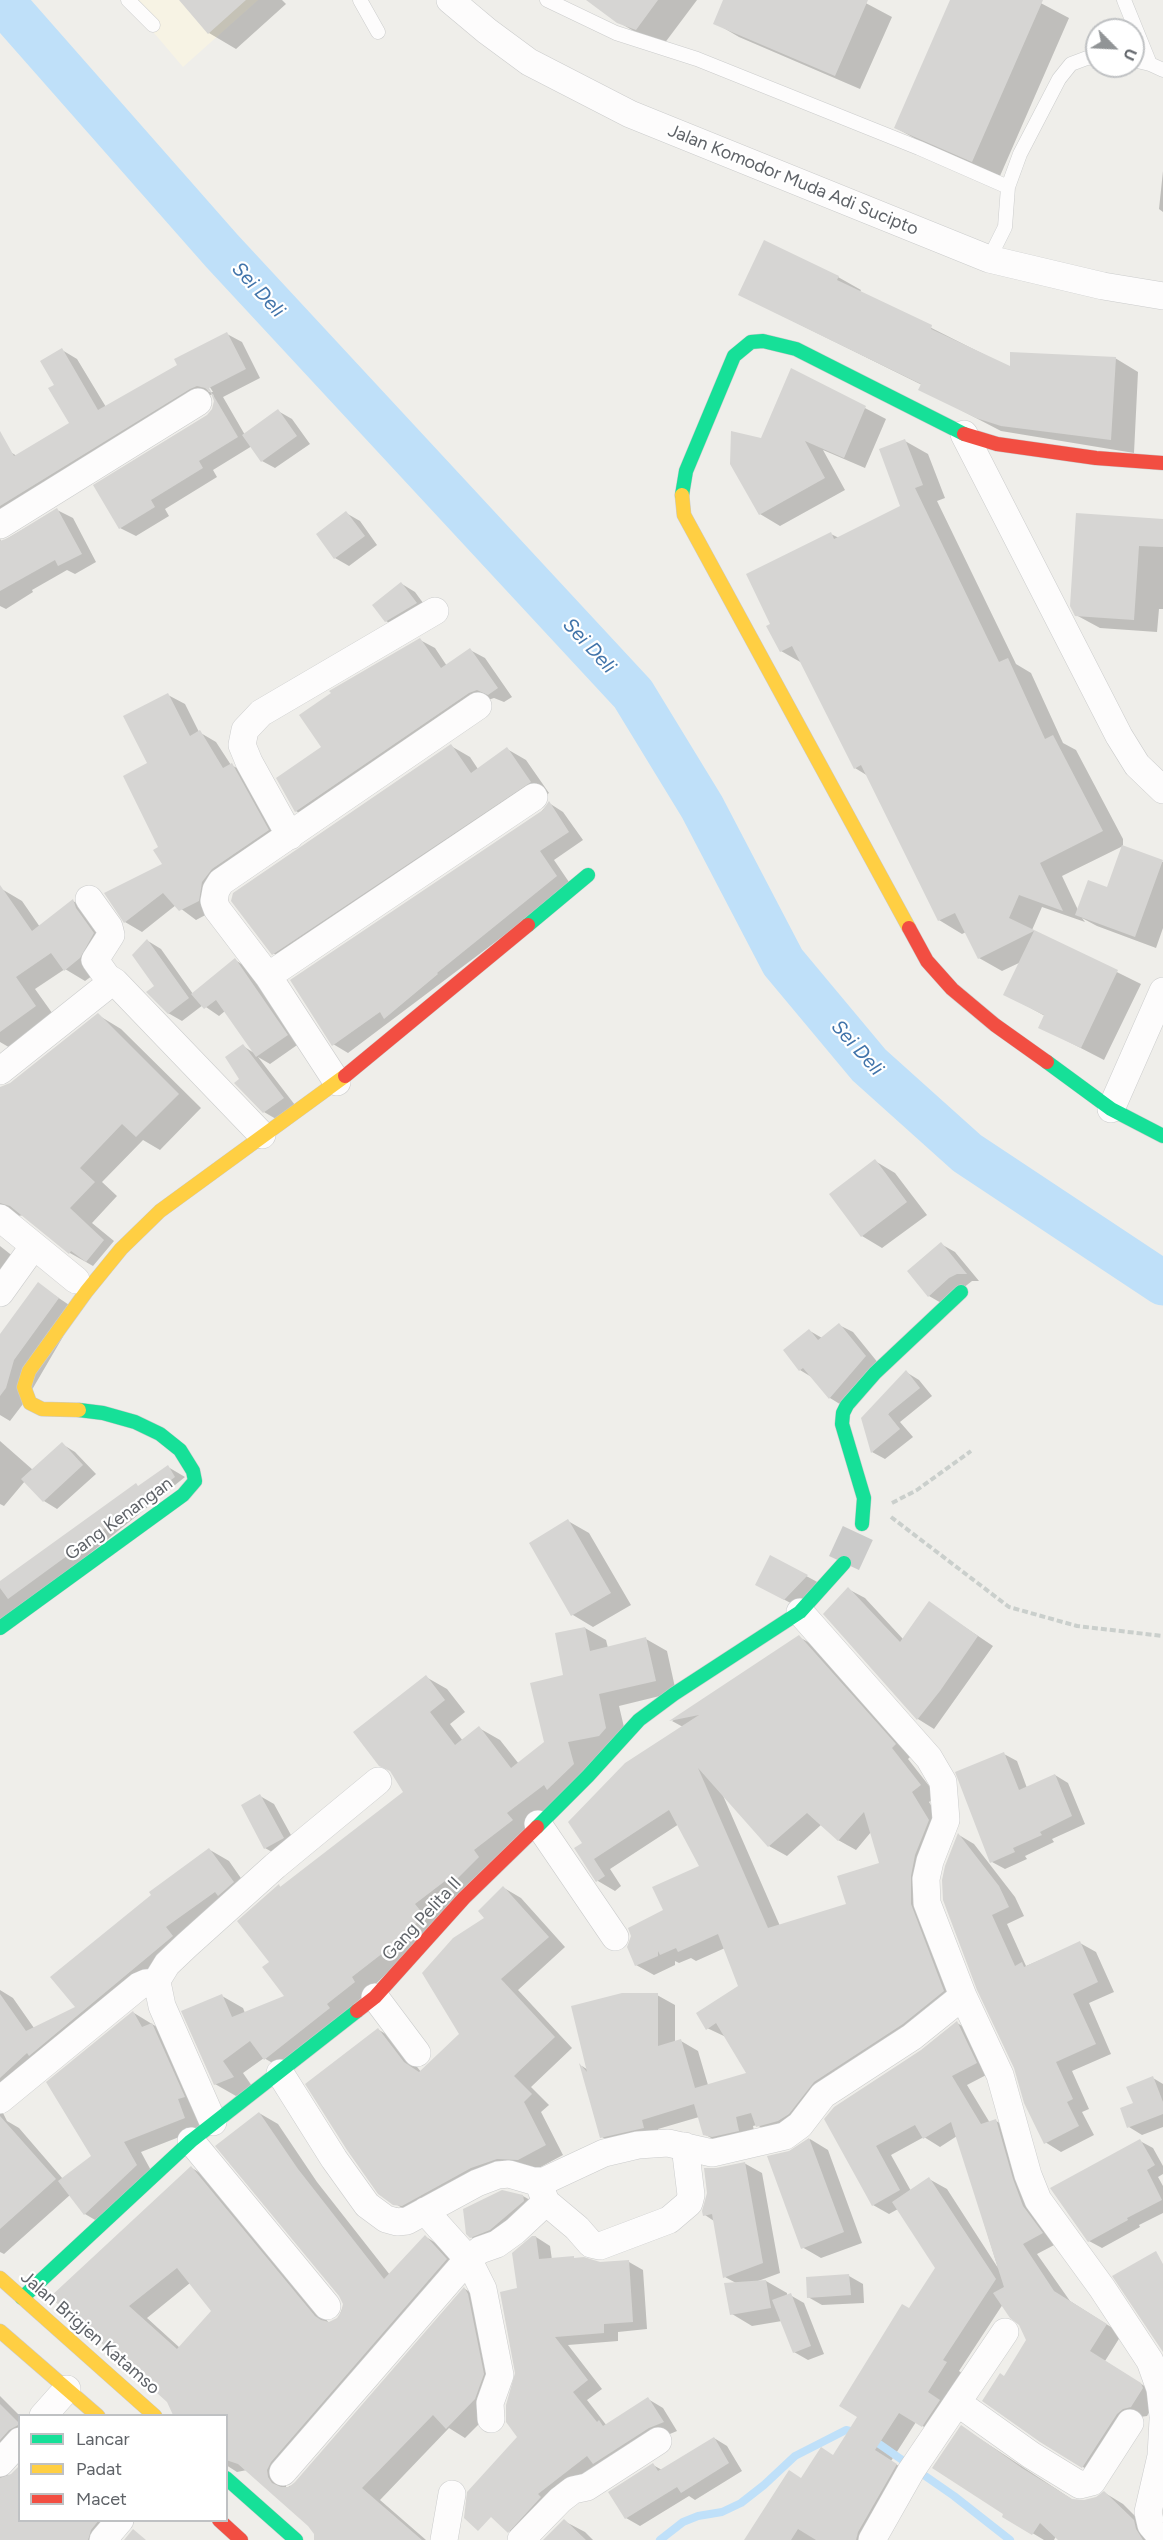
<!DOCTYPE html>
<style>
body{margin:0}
#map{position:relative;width:1163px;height:2540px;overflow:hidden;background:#efeeea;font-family:Figtree,sans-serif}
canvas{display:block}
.legend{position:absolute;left:18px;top:2414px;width:210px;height:108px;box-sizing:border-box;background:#fff;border:2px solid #bfc1c3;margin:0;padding:8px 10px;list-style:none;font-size:18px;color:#5f6368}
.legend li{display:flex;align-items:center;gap:12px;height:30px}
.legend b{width:30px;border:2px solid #bfc1c3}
.north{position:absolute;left:1085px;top:18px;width:60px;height:60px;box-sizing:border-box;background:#fff;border:2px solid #bfc1c3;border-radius:50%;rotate:114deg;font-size:16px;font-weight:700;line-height:24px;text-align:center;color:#5f6368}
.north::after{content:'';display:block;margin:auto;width:21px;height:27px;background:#919496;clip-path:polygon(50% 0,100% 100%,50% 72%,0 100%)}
</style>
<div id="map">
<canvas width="1163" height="2540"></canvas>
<ul class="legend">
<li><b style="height:8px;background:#16e098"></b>Lancar</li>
<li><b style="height:8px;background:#ffcf43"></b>Padat</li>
<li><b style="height:8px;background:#f24e42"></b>Macet</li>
</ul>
<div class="north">U</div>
</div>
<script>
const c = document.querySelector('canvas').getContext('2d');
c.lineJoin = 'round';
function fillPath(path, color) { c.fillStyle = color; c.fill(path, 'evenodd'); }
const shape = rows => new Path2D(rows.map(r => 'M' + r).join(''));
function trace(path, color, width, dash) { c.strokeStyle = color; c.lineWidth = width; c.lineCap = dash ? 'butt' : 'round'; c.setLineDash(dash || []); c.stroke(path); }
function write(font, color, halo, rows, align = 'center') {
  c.font = font + ' Figtree,sans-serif'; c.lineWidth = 4.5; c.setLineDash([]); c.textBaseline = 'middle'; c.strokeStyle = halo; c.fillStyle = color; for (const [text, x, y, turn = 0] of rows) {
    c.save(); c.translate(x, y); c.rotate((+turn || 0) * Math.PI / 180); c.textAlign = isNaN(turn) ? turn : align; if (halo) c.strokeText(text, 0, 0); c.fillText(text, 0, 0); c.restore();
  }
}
const commercial = shape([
 [126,0,258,0,183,67]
]);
const shadow = shape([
 [181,0,282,0,286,4,236,49,209,33],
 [588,0,697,0,664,44,646,38,618,22],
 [724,0,860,0,892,17,860,89,739,37,715,23],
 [951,0,1035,0,1069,18,1000,176,923,143,896,128],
 [1163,171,1163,212,1159,209],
 [838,277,861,290,860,292,1011,368,1115,358,1138,372,1134,453,1001,431,920,389,922,385,740,295],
 [227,334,242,342,260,378,223,397,245,435,278,411,292,419,310,444,275,468,262,461,252,446,213,470,217,477,165,509,169,516,136,536,120,528,213,410,215,402,213,394,205,397,0,531,0,459,12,453,17,456,71,424,56,385,62,350,77,359,106,407,179,366],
 [206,381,213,392,209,392,203,383],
 [792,370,886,419,865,468,823,450,845,490,780,526,760,514,761,440],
 [905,441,928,454,945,498,937,501,1016,664,1031,673,1063,743,1076,750,1123,839,1123,846,1062,876,1078,910,1108,889,1123,847,1163,862,1163,928,1156,948,1097,926,1082,918,1085,922,1042,907,1032,930,1141,984,1104,1060,1040,1027,1045,1016,1005,994,1021,962,1002,971,979,958,966,932,962,934,939,920,868,776,855,768,802,663,781,651,772,624,831,534,839,538,902,507],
 [57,510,73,518,96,562,75,574,67,570,32,590,33,592,6,609,0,606,0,538,1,542],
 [346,513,360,521,377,545,349,566,335,558,318,534],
 [1163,520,1163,609,1159,609,1157,632,1100,628,1076,615,1071,605],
 [402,584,415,592,429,611,400,629,386,621],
 [420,640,435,648,447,666,470,650,485,658,512,697,504,702,494,698,485,701,311,820,296,811,323,747,333,693],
 [168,695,185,704,199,732,216,742,231,765,249,774,284,840,228,878,215,910,196,920,176,905,142,932,125,922,107,894,164,865,149,764],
 [451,746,470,757,478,769,507,749,526,760,549,793,292,965,273,953],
 [549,803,563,812,583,840,554,860,571,885,348,1053,333,1044],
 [0,888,22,901,40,927,73,901,93,912,96,921,100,970,85,981,65,969,35,989,55,1017,12,1049,0,1042],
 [148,941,161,949,193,994,235,960,248,968,300,1043,270,1064,258,1057,295,1105,276,1119,264,1112,241,1079,243,1046,254,1053,225,1011,219,1016,203,1005,182,1021,168,1013,156,987],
 [98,1015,121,1029,201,1108,160,1150,143,1140,102,1182,117,1196,92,1223,114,1241,93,1266,70,1253,24,1215,18,1216,0,1206,0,1090,11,1085],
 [875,1161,895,1173,927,1215,882,1248,862,1236],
 [941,1244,955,1252,979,1281,972,1281,943,1304,929,1296,909,1271],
 [0,1246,24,1265,0,1296],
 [38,1284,78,1311,26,1400,10,1421,0,1415,0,1336],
 [839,1325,853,1332,879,1364,843,1406,830,1398,813,1378,800,1370,810,1331,822,1338],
 [906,1372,919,1380,932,1396,900,1422,913,1437,885,1459,872,1452],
 [0,1441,33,1470,62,1444,75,1452,96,1474,57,1509,44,1501,25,1481,4,1506,0,1504],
 [168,1467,185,1477,0,1626,0,1583],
 [568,1521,589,1533,631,1605,593,1627,573,1615,531,1543],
 [771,1557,821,1584,798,1607,770,1592],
 [848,1589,865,1598,903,1639,929,1603,993,1646,934,1729,918,1719,825,1614],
 [585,1628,606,1640,608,1648,646,1639,667,1651,676,1692,619,1706,627,1740,286,2071,264,2058,243,2073,254,2089,236,2096,215,2084,222,1996,243,2008,245,2013,286,1996,271,1962,279,1886,282,1888,405,1793,426,1677,447,1689,465,1712,450,1724,463,1741,479,1728,500,1740,519,1764,546,1743,565,1676],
 [799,1637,817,1647,912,1755,908,1759,937,1796,929,1802,946,1831,932,1866,961,2001,775,2136,757,2125,753,2126,756,2140,722,2144,704,2134,699,2117,658,2129,661,2138,619,2147,602,2137,582,2066,588,2070,657,1995,675,2005,675,2043,681,2041,698,2051,708,2085,748,2074,726,2037,707,2028,739,1987,725,1948,696,1961,691,1958,679,1963,675,1961,675,1965,654,1975,636,1965,665,1911,701,1866,679,1824,610,1869,621,1886,615,1891,598,1881,584,1843,683,1727,672,1721],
 [721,1791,769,1846,787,1856,822,1824,838,1840,856,1850,871,1832,881,1864,848,1905,780,1926],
 [1004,1754,1017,1761,1027,1788,1055,1775,1068,1783,1085,1824,1052,1839,1054,1842,1025,1856,1027,1859,1005,1869,992,1862],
 [260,1796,274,1804,297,1846,279,1856,265,1848],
 [959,1835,974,1844,1015,1897,1024,1916,1007,1924,1026,1966,1080,1943,1096,1952,1114,1992,1089,2003,1111,2054,1072,2071,1089,2109,1082,2112,1094,2135,1061,2152,1045,2142],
 [210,1850,229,1861,252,1894,0,2107,7,2121,19,2128,63,2179,93,2156,134,2013,170,2035,202,2128,141,2152,154,2176,102,2224,85,2214,70,2195,4,2254,0,2252,0,1990,13,1998,34,2028,77,2008],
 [504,1888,521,1898,565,1947,518,1990,572,2048,531,2087,549,2105,541,2112,563,2155,537,2169,412,2214,394,2203,379,2030,396,2040,421,2072,461,2034,487,1919],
 [957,2023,973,2032,992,2072,967,2085,990,2123,996,2121,1012,2130,1058,2243,1037,2254,1070,2301,1122,2334,1105,2361,1157,2394,1158,2397,1147,2416,1140,2417,1099,2476,1083,2467,1041,2441,1004,2377,1028,2340,1020,2324,1003,2304,959,2371,963,2374,939,2436,916,2422,891,2461,913,2475,876,2540,746,2540,802,2479,834,2456,859,2416,910,2310,936,2268,898,2209,889,2214,873,2205,826,2120,921,2051],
 [957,2136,998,2268,947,2189,929,2179,911,2191,891,2155,924,2137,940,2147],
 [1153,2078,1163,2084,1163,2127,1142,2135,1129,2127],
 [259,2113,278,2124,317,2182,390,2275,426,2237,444,2248,465,2271,286,2481,286,2488,296,2483,465,2289,483,2300,493,2410,465,2438,449,2428,380,2500,426,2540,320,2540,310,2525,247,2470,237,2472,226,2465,226,2416,174,2416,174,2410,169,2401,52,2297,192,2168,210,2179,329,2323,338,2319,344,2304],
 [190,2283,213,2312,180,2348,147,2318],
 [810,2139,828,2150,862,2243,821,2258,802,2247,790,2153],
 [1140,2141,1153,2148,1163,2166,1163,2174,1158,2177,1163,2186,1163,2213,1139,2225,1140,2227,1102,2248,1089,2241],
 [744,2163,762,2173,780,2273,758,2281,766,2281,787,2293,787,2296,790,2295,804,2303,824,2354,808,2360,794,2352,782,2321,752,2326,732,2314,736,2283,725,2277,714,2221,705,2215,716,2170],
 [523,2196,537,2204,485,2245,471,2237],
 [536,2237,550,2246,552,2260,576,2259,600,2264,629,2262,643,2270,647,2329,618,2332,618,2341,568,2345,602,2389,587,2400,607,2426,648,2399,663,2408,677,2431,665,2436,523,2540,509,2531,519,2437,517,2373,519,2289],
 [849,2276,863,2284,864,2303,822,2305,808,2297],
 [0,2396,20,2416,20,2455,7,2472,20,2520,134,2520,115,2540,0,2540],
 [962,2427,1073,2500,1084,2502,1096,2499,1105,2493,1123,2504,1152,2533,1154,2540,1060,2540,1056,2536,1054,2540,1044,2540,1004,2516,1005,2514],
 [714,2438,727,2446,742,2471,695,2500,689,2496,640,2526,626,2518,610,2492,653,2465,662,2470],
 [564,2521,585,2532,593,2540,545,2540]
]);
const stream = shape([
 [872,2439,954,2496,1010,2540],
 [660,2540,683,2522,698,2516,722,2512,741,2503,764,2485,795,2456,846,2430,858,2433]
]);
const river = shape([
 [1,0,222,251,633,694,702,807,783,962,869,1065,967,1153,1163,1283]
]);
const building = shape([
 [179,0,246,0,208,34],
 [586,0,658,0,636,30,617,23],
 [723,0,868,0,835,76,713,24],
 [950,0,1043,0,972,162,894,128],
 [764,240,839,276,837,280,932,325,931,329,1010,366,1010,352,1116,357,1111,440,1001,426,976,418,918,390,921,384,738,295],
 [227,332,246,369,209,388,238,437,199,461,203,468,151,500,155,507,119,529,93,485,207,415,212,409,214,401,211,393,205,388,197,386,190,389,0,506,0,431,14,456,69,423,48,388,54,385,40,361,62,348,98,410,177,365,174,359],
 [791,368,866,406,844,458,805,441,825,478,759,515,730,464,731,431,761,438],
 [278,409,297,436,261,462,242,435],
 [905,439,923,485,915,488,999,662,1008,658,1045,739,1053,735,1103,831,1040,863,1063,911,1019,895,1009,918,1118,970,1081,1048,1038,1028,1044,1015,1003,995,1034,931,978,959,955,913,938,921,861,765,854,769,792,646,780,652,766,626,770,624,746,574,831,532,834,539,900,506,879,449],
 [57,508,82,554,58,566,55,560,0,591,0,541,8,538],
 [346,511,365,536,334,559,316,534],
 [1076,513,1163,519,1163,547,1139,546,1134,620,1075,616,1070,606],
 [401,582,417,603,385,622,372,605],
 [420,638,441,668,470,648,498,688,488,695,477,690,469,693,295,812,276,778,321,747,299,715,331,693,329,691],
 [168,693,190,736,200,730,223,768,232,763,269,830,212,869,202,882,199,901,179,911,163,893,124,923,104,893,162,864,153,850,158,847,123,776,147,763,123,716],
 [451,744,471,773,507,747,531,782,272,955,231,901,233,893],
 [549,801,569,832,540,851,557,876,437,973,438,974,384,1019,380,1012,332,1046,290,980,543,810],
 [1122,845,1163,860,1135,937,1075,915,1088,880,1107,887],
 [0,885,32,931,73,899,76,908,94,933,80,958,64,971,51,953,16,977,36,1006,0,1032],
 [147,939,189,998,168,1014,146,992,154,986,132,955],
 [235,958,288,1035,256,1057,216,1000,204,1009,191,994],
 [98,1013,179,1094,136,1137,122,1124,80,1168,95,1182,70,1208,104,1240,86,1262,71,1251,69,1254,10,1206,0,1203,0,1087,10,1083],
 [243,1044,284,1098,263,1113,234,1083,239,1079,225,1057],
 [875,1159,907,1202,861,1237,829,1194],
 [941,1242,967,1274,957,1274,949,1278,928,1297,907,1271],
 [38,1282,59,1298,14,1360,6,1388,0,1396,0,1334],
 [839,1323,866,1356,829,1399,803,1368,799,1371,783,1350,809,1329,818,1340],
 [906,1370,920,1388,888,1414,900,1429,871,1453,861,1418],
 [62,1442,83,1465,43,1502,21,1479],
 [168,1465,175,1477,171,1480,8,1599,0,1588,0,1581,136,1483,138,1486],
 [568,1519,611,1593,571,1616,529,1543],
 [770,1555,808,1575,784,1600,755,1585],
 [848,1587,900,1642,929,1601,978,1636,940,1691,917,1720,823,1614],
 [585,1627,590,1651,646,1637,656,1681,599,1694,606,1728,599,1736,568,1742,574,1764,547,1790,544,1785,507,1813,513,1820,474,1850,479,1857,453,1883,449,1878,415,1904,424,1915,401,1939,352,1977,355,1982,327,2004,330,2008,264,2060,250,2041,223,2061,234,2077,214,2085,181,2011,222,1994,232,2017,284,1996,262,1967,269,1962,237,1921,279,1884,280,1887,403,1792,390,1771,379,1766,353,1732,426,1675,445,1700,430,1712,455,1745,479,1726,511,1768,544,1742,530,1683,563,1675,555,1633],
 [799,1635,896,1744,892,1748,921,1785,912,1792,929,1820,915,1855,911,1876,911,1904,944,1991,903,2024,814,2082,789,2114,778,2121,756,2127,751,2113,736,2117,739,2131,712,2137,703,2135,694,2104,642,2120,644,2128,600,2138,579,2063,587,2072,571,2006,622,1993,658,1993,658,2046,681,2039,695,2088,746,2073,716,2023,706,2030,696,2013,738,1986,718,1934,678,1952,676,1948,660,1955,658,1951,658,1956,635,1966,627,1947,631,1936,628,1928,663,1910,652,1887,699,1866,669,1810,594,1859,605,1876,596,1882,574,1848,582,1843,568,1822,625,1763,699,1715,669,1721],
 [698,1768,768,1847,807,1813,838,1841,864,1812,879,1863,837,1876,846,1904,768,1928],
 [1004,1752,1019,1790,1055,1774,1072,1816,1040,1832,1042,1835,1013,1848,1015,1852,990,1863,955,1772],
 [260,1794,284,1838,264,1849,241,1805],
 [958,1833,999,1886,1009,1907,992,1915,1015,1966,1022,1962,1024,1967,1080,1941,1098,1982,1073,1994,1096,2044,1056,2062,1073,2099,1067,2102,1079,2126,1044,2144,1024,2103,1014,2068,977,1990,943,1900,942,1880,945,1866],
 [209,1848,234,1882,218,1896,215,1892,166,1927,173,1936,29,2056,27,2053,0,2078,0,1994,26,2031,75,2007,50,1977,151,1895,149,1892],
 [503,1886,549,1937,501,1979,555,2037,514,2076,532,2094,524,2102,546,2145,518,2160,497,2159,471,2168,402,2206,393,2205,378,2194,347,2150,305,2084,378,2028,404,2062,419,2072,459,2034,422,1973,453,1938,484,1918,478,1911],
 [133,2011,142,2027,152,2023,185,2097,178,2099,185,2118,124,2142,137,2165,84,2215,58,2181,91,2156,46,2082],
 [957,2021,977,2063,952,2076,981,2124,996,2119,1013,2179,1023,2206,1043,2233,1023,2244,1054,2291,1107,2324,1090,2351,1141,2383,1143,2388,1131,2407,1123,2409,1117,2414,1082,2468,1040,2442,982,2401,1000,2373,1004,2376,1026,2340,1019,2325,1010,2318,993,2293,1004,2287,951,2122,923,2139,915,2125,876,2146,900,2190,872,2206,824,2119,834,2107,921,2050],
 [1153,2076,1163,2102,1163,2114,1127,2128,1120,2108,1133,2103,1126,2087],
 [259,2112,298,2169,384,2279,425,2235,447,2259,271,2462,267,2470,268,2477,272,2483,281,2487,289,2487,295,2482,464,2287,468,2294,484,2374,475,2399,446,2429,433,2415,362,2488,422,2540,314,2540,314,2534,308,2526,238,2464,226,2460,226,2415,173,2415,167,2402,50,2297,191,2166,315,2316,321,2320,329,2322,337,2318,341,2312,343,2304,339,2296,215,2146],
 [177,2268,211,2311,177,2349,129,2306],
 [0,2116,56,2179,0,2229],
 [809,2138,844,2232,801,2249,767,2156,789,2151],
 [1140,2139,1155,2165,1147,2170,1162,2200,1127,2218,1128,2220,1088,2242,1050,2188],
 [745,2162,763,2263,723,2278,712,2214,703,2216,702,2211,707,2193,704,2168,716,2168],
 [929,2177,996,2279,943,2360,947,2362,928,2392,940,2400,922,2427,899,2413,875,2450,897,2464,858,2532,856,2540,816,2540,798,2529,791,2540,744,2540,789,2470,801,2478,821,2447,833,2455,857,2417,839,2406,902,2304,909,2308,935,2268,892,2202],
 [502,2190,523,2195,524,2201,490,2230,470,2238,466,2234,463,2209],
 [532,2236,536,2236,539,2259,574,2256,574,2258,584,2257,600,2262,629,2260,633,2322,604,2324,604,2333,555,2337,588,2380,573,2392,597,2422,599,2420,603,2426,648,2397,664,2422,649,2428,593,2464,587,2456,538,2494,541,2497,508,2533,491,2517,478,2531,464,2518,467,2492,517,2437,506,2422,506,2405,515,2373,500,2292,517,2288,512,2253],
 [1156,2251,1163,2264,1163,2352,1112,2276],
 [849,2274,851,2295,807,2298,806,2277],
 [766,2280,771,2308,730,2315,724,2283],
 [791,2293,811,2346,793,2353,772,2300],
 [0,2404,20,2424,9,2430,0,2440],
 [961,2425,1022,2468,1072,2499,1084,2500,1096,2497,1104,2491,1134,2520,1136,2529,1143,2540,1058,2540,1040,2523,1032,2535,1002,2517,1003,2514,932,2468],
 [714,2437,729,2463,681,2493,677,2487,625,2519,608,2492,653,2463,658,2471],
 [20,2465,20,2520,99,2520,91,2530,88,2540,0,2540,0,2478,11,2474],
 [564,2519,586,2540,543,2540],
 [133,2529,146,2540,124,2540]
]);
const secondaryTunnel = shape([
 [844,1563,862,1524]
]);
const path = shape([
 [892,1503,917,1490,971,1451],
 [891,1517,1009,1607,1077,1626,1163,1636]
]);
const lane = shape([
 [128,0,153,25],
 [360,0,378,32],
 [547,0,616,33,697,59,919,148,1008,187],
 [1124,0,1150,64],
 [1133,60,1150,64,1163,70],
 [989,259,1005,227,1008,187,1020,154,1059,79,1071,64,1087,58,1097,57]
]);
const street = shape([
 [450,0,487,31,529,62,630,114,989,259,1103,286,1163,296],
 [964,434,1119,736,1137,765,1163,790],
 [0,525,198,402],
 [290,836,249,762,242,745,245,730,261,713,435,611],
 [89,899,109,927,111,935,95,960,107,977,115,982,262,1135],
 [268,976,534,797],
 [0,1071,103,989],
 [337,1082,268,976,217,909,214,901,216,890,221,882,478,706],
 [1111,1109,1163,991],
 [0,1218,76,1280],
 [0,1293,33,1247],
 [800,1612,929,1758,943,1782,946,1820,930,1861,926,1879,927,1903,963,1996,1000,2075,1028,2175,1038,2200,1102,2288,1150,2361,1160,2389,1163,2416],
 [538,1824,615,1937],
 [375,1997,417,2053],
 [280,2073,334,2159,367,2205,386,2219,397,2222,407,2221,477,2183,498,2175,509,2174,533,2181,544,2181,604,2153,638,2145,668,2143,712,2153,785,2136,800,2125,823,2095,912,2037,963,1996],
 [0,2100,139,1986,146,1983,157,1982],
 [213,2122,162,2006,157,1982,159,1977,167,1964,187,1945,275,1866,378,1781],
 [191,2141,327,2306],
 [538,2182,546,2202,577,2228,591,2244,600,2246,669,2220,689,2203,691,2195,685,2146],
 [425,2211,468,2259,480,2250,497,2244,515,2231,546,2202],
 [958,2403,1031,2455,1080,2485,1092,2482,1130,2423],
 [43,2416,67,2389],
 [1163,2420,1161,2456,1148,2512,1151,2525,1163,2539],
 [0,2463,20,2441],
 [283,2472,468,2259,483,2289,500,2375,490,2403,491,2419],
 [103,2540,120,2520],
 [444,2540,452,2494],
 [521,2540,560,2500,573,2490,587,2487,658,2441],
 [872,2540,911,2471,1005,2332]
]);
const fast = shape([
 [682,495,686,471,734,356,751,342,763,341,796,349,964,434],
 [528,925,588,875],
 [1047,1062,1111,1109,1163,1136],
 [862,1524,864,1498,842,1424,843,1413,847,1405,875,1373,961,1292],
 [0,1628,183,1495,195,1481,193,1471,180,1450,160,1434,135,1422,103,1413,79,1410],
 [537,1827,588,1776,639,1720,674,1694,800,1612,844,1563],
 [22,2298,191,2141,357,2011],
 [226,2478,296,2540]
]);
const slow = shape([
 [682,495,684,515,909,928],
 [79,1410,42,1409,30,1403,24,1387,29,1371,86,1292,121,1249,160,1211,345,1076],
 [0,2278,155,2416],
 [0,2331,98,2416]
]);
const jam = shape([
 [964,434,997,444,1096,458,1163,463],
 [909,928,927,961,952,989,995,1025,1047,1062],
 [345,1076,528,925],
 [357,2011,375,1997,464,1898,537,1827],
 [219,2520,241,2540]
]);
const streetNames = [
 ["Jalan Komodor Muda Adi Sucipto",793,180,22],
 ["Gang Kenangan",119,1519,-36],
 ["Gang Pelita II",422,1919,-47],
 ["Jalan Brigjen Katamso",90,2333,41]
];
const waterNames = [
 ["Sei Deli",258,290,47],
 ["Sei Deli",589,646,47],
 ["Sei Deli",857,1048,48]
];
fillPath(commercial, '#f7f3e4');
fillPath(shadow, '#0003');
trace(stream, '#bfe0f9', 8);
trace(river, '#bfe0f9', 45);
fillPath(building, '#d6d5d3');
trace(secondaryTunnel, '#cbcbca', 33, [33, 16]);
trace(lane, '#cbcccc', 15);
trace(street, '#cbcccc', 28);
trace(fast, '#cacacb', 15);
trace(slow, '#cacacb', 15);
trace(jam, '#cacacb', 15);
trace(path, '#cacfcc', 4, [6, 3]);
trace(lane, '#fdfcfc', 14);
trace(street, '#fdfcfc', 27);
trace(fast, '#16e098', 14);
trace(slow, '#ffcf43', 14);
trace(jam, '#f24e42', 14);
write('18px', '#5f6368', '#fff', streetNames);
write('italic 20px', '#4174aa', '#fff', waterNames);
</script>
